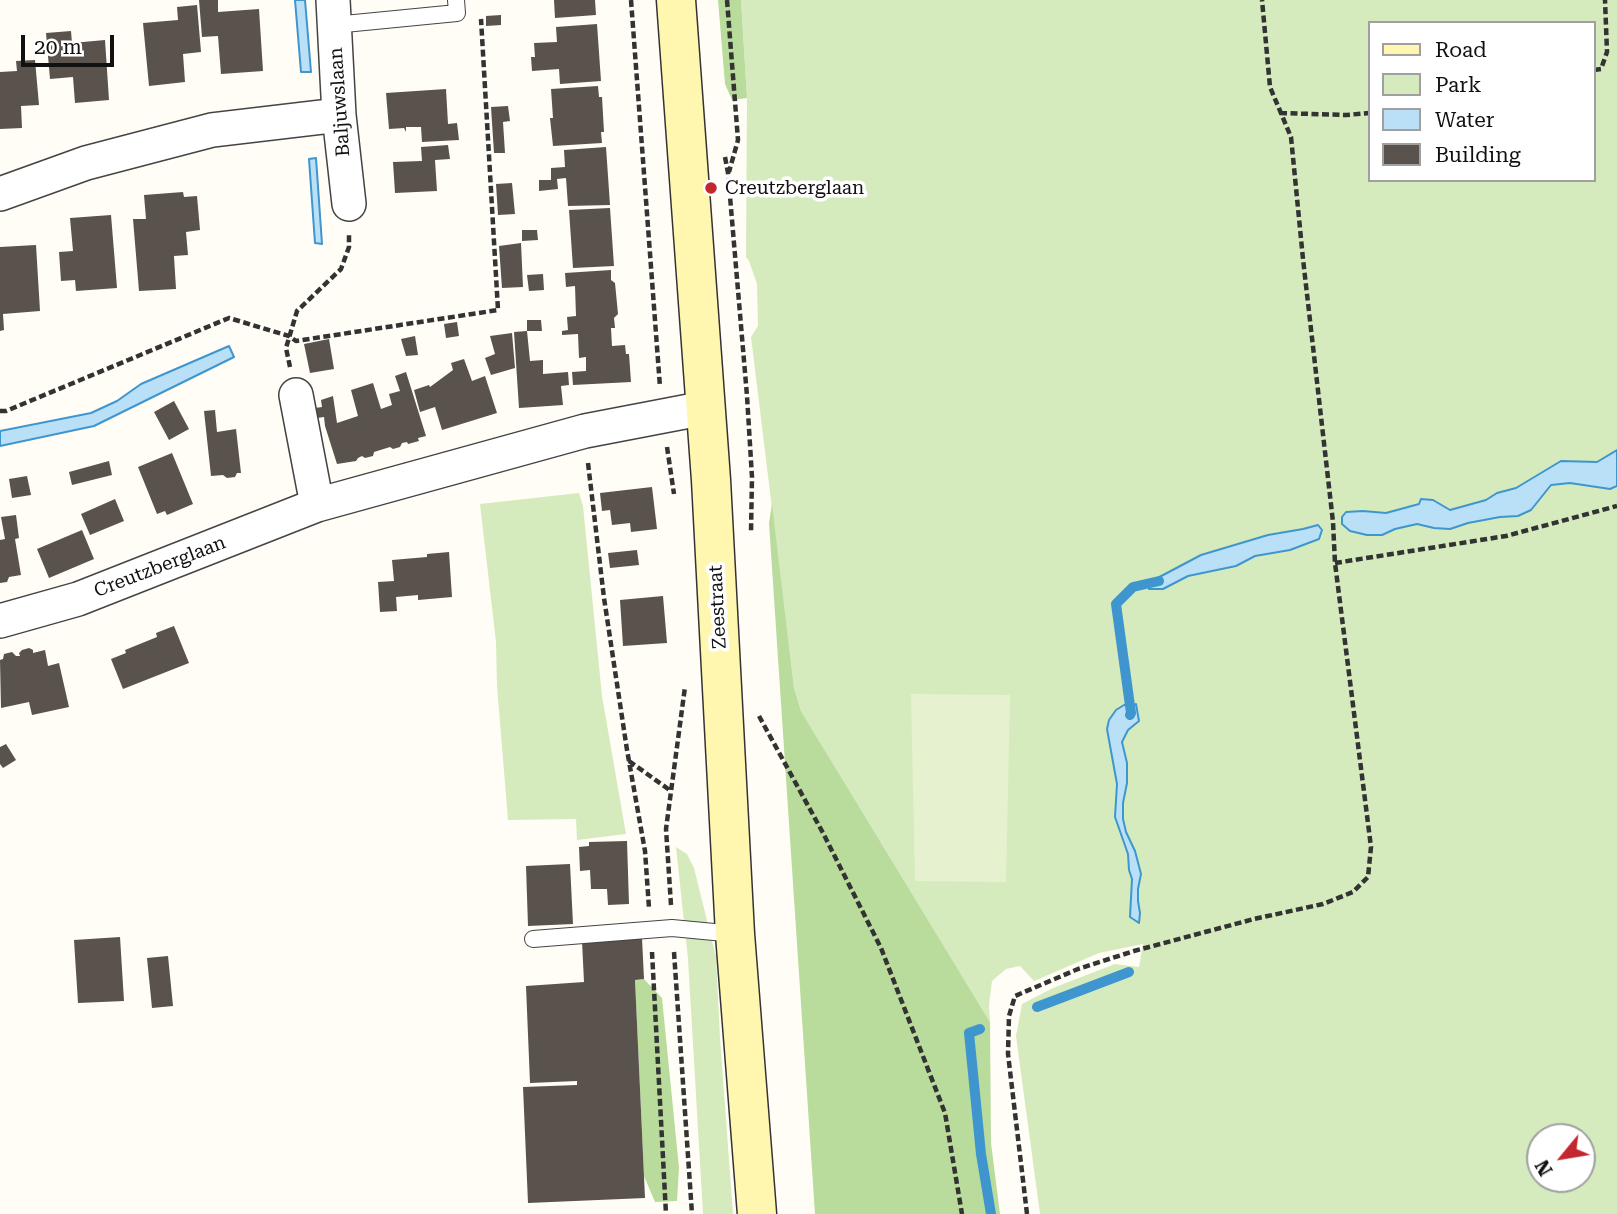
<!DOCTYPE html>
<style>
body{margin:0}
#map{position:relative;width:1617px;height:1214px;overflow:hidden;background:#fffdf5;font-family:"Roboto Serif",serif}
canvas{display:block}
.legend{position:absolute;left:1368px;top:21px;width:228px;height:161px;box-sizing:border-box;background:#fff;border:2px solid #a0a0a0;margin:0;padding:9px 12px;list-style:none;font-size:21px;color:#111}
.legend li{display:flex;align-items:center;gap:14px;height:35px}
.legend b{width:35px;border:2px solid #a0a0a0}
.north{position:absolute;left:1526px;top:1123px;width:70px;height:70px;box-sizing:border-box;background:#fff;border:2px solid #a0a0a0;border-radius:50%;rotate:240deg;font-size:19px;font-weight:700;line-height:28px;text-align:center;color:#111}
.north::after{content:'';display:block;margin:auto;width:24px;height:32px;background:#c4262e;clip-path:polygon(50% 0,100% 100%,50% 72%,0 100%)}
.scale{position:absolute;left:21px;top:35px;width:93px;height:32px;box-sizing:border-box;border:4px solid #111;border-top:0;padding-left:9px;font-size:21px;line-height:24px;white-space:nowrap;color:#111;-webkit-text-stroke:5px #fff;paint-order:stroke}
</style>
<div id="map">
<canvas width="1617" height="1214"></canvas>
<ul class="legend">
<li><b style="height:9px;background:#fff6b0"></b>Road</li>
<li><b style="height:19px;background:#d5ebbd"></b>Park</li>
<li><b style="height:19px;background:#b9e0f7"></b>Water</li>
<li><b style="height:19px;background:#5a524d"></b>Building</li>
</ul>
<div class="north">N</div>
<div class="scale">20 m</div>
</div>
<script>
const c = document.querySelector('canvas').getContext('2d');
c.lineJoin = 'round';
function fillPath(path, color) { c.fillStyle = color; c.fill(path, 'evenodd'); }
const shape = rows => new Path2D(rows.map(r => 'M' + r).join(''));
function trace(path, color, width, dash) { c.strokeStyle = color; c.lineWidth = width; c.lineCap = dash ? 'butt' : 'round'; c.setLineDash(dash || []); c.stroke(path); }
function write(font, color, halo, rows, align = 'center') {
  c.font = font + ' "Roboto Serif",serif'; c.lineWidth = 7; c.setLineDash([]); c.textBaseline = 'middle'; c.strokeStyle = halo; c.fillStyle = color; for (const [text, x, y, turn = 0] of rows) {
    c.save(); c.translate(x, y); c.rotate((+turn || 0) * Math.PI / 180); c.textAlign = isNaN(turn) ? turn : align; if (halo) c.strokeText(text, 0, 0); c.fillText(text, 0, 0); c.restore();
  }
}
const green = shape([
 [741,0,1617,0,1617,1214,1040,1214,1016,1036,1022,1004,1053,988,1115,964,1139,967,1143,944,1099,953,1034,981,1020,966,1006,969,992,981,989,1005,990,1022,801,711,794,688,751,337,758,326,757,284,749,261,746,257,747,98],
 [1370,23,1594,23,1594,180,1370,180],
 [1540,1137,1582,1137,1582,1179,1540,1179],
 [579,493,583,506,602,696,626,834,577,840,576,819,508,820,497,686,496,642,480,504],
 [676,847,687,854,694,868,716,957,720,1038,733,1214,703,1214,688,959]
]);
const forest = shape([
 [718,0,741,0,747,98,732,100,725,84],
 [772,504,794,688,801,711,990,1022,991,1143,1000,1214,815,1214,769,523],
 [644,979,662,998,679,1168,677,1201,655,1202,644,1176,635,980]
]);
const pitch = shape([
 [911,694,1010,695,1006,882,915,881]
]);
const water = shape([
 [295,0,305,0,311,72,301,72,295,0],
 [316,158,322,244,315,243,309,159,316,158],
 [229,346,234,357,94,426,0,446,0,431,91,413,117,401,141,384,229,346],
 [1617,450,1617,486,1610,489,1570,483,1551,485,1531,510,1518,516,1500,517,1468,523,1450,529,1434,528,1417,524,1395,529,1382,535,1367,535,1350,531,1342,524,1342,517,1346,512,1363,511,1386,513,1419,504,1421,499,1433,500,1450,510,1486,500,1497,493,1516,488,1561,461,1597,462,1617,450],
 [1318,525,1322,530,1319,539,1290,550,1255,556,1236,566,1188,576,1163,589,1149,589,1148,583,1201,555,1268,535,1303,529,1318,525],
 [1136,704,1139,721,1128,730,1122,742,1127,763,1127,783,1123,803,1123,819,1126,832,1135,851,1141,874,1138,889,1138,901,1140,913,1139,923,1130,917,1132,879,1129,870,1128,854,1115,817,1117,784,1107,729,1109,720,1116,710,1124,705,1136,704]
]);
const stream = shape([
 [1130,715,1131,713,1116,604,1133,587,1159,581],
 [1037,1007,1129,972],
 [980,1029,969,1033,981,1154,991,1214]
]);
const building = shape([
 [199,0,218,0,218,12,259,9,263,71,221,74,218,36,202,37],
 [554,0,595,0,596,15,555,18],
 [197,5,201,52,183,54,185,82,149,86,143,23,178,20,177,7],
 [501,15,501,25,486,26,486,16],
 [597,24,601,81,560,84,559,69,532,71,531,57,535,57,534,43,557,42,556,27],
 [71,31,72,43,105,40,109,100,75,103,73,77,50,79,46,33],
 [35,60,39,105,21,106,22,128,0,129,0,72,17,71,16,61],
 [598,86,599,97,602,97,604,132,601,132,602,143,553,146,550,118,553,118,551,89],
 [446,89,448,124,457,123,459,140,422,142,421,127,406,127,406,132,404,128,389,129,386,93],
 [508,106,510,121,503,122,505,153,494,153,491,107],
 [448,145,450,159,435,160,437,191,395,193,393,162,422,161,421,147],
 [606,147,610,205,568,206,566,178,557,179,558,189,539,191,539,180,551,180,551,168,565,167,564,150],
 [512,183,515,214,498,215,496,184],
 [183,192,184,197,197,196,200,230,186,232,188,255,174,256,176,289,139,291,133,219,146,219,144,195],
 [610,208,614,266,573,268,569,210],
 [111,215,117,288,76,291,75,280,61,281,59,252,73,251,70,218],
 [522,230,537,230,538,240,522,241],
 [521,243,523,287,502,288,499,246],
 [36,245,40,311,3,314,4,330,0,331,0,247],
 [611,270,611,280,615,283,618,314,614,318,615,328,611,328,612,346,625,345,626,354,629,354,631,382,573,385,572,372,586,371,586,357,579,358,578,334,562,335,562,331,568,330,567,317,576,316,575,286,566,287,565,273],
 [543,274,544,290,529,291,527,275],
 [527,320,541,320,542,331,527,331],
 [457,322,459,336,446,338,444,324],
 [527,331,530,361,543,360,543,374,568,372,569,385,561,386,563,405,519,408,514,332],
 [512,333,515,368,491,375,485,358,495,354,490,336],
 [415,336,418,355,406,356,401,339],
 [329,339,334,369,310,373,304,344],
 [464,359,472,381,485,376,497,413,442,430,435,407,420,412,414,390,429,385,430,387,453,370,451,363],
 [406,372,426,436,418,438,419,441,408,444,407,442,402,443,400,447,393,449,390,447,374,452,373,456,365,458,362,456,358,458,356,461,337,464,325,426,324,417,317,418,315,408,322,407,321,400,333,396,337,423,358,416,351,390,373,383,381,409,392,405,389,394,400,391,395,376],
 [174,401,189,429,169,440,154,412],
 [215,410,217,432,236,429,241,473,237,473,235,477,227,478,223,475,211,476,204,411],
 [172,453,193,504,167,515,165,511,157,514,138,467],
 [109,461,112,475,72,485,69,472],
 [27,476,31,495,12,498,9,479],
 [652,487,657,529,631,532,630,523,612,525,610,510,602,511,600,493],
 [115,499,124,521,90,535,81,514],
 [16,515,19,538,15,539,21,575,9,577,7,582,0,583,0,540,5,539,1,517],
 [82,530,94,559,49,578,37,549],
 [637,550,639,565,610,568,608,553],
 [449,552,452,597,418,600,418,595,396,597,397,611,380,612,378,582,394,581,392,560,427,557,427,554],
 [663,596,667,643,623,646,620,600],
 [174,626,189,663,123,689,111,659,126,653,125,650,157,637,156,633],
 [29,648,33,650,33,653,45,650,48,666,59,663,69,707,32,715,29,702,1,708,0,660,3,659,4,654,12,652,16,656,20,656,19,653,22,650],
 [6,744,16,760,3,768,0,764,0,747],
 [627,841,629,904,608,905,607,889,591,889,590,870,580,871,579,847,589,846,589,842],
 [570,864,573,924,528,926,526,866],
 [120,937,124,1001,78,1003,74,940],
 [642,938,644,979,635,980,645,1198,528,1203,523,1087,577,1085,577,1081,530,1083,526,986,584,982,582,941],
 [168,956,173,1006,152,1008,147,958]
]);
const path = shape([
 [631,0,660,387],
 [727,0,738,140,729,172],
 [1594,70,1601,69,1607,52,1605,0],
 [1280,113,1346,115,1370,113],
 [725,157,728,173,747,396,752,477,751,532],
 [290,367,286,348,297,311,341,269,349,247,349,234],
 [0,411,6,411,229,318,289,336,296,341,498,310,481,19],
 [667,447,674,494],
 [588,463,604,598,627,750,645,851,649,908],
 [1335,563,1506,536,1617,506],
 [759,716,823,833,881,948,945,1113,962,1214],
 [629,761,671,791],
 [671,905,666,829,685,687],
 [652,952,666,1214],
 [674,952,692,1214],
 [1027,1214,1008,1054,1009,1016,1015,996,1078,969,1134,951,1254,919,1323,904,1353,892,1368,877,1371,847,1335,563,1333,522,1303,259,1291,137,1270,87,1262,0]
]);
const service = shape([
 [334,25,457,13,456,0],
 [533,939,672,928,735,934]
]);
const minor = shape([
 [333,0,339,115,349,204],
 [0,194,86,163,212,130,339,115],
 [296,395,317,505],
 [0,621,78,599,317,505,585,431,705,408]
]);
const secondary = shape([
 [676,0,711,480,735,934,757,1214]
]);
const markers = [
 [711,188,7,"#c4262e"]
];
const streetNames = [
 ["Baljuwslaan",340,102,-94],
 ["Creutzberglaan",160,567,-21],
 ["Zeestraat",718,607,-93]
];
const poiNames = [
 ["Creutzberglaan",725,188]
];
fillPath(green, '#d5ebbd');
fillPath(forest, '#b9dc9c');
fillPath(pitch, '#e6f2cf');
fillPath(water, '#b9e0f7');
trace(water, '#3f96cf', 2);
trace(stream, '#3f96cf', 10);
fillPath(building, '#5a524d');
trace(service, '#444', 18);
trace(minor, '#444', 36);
trace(secondary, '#333', 41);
trace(path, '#333', 4.5, [7, 3.5]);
trace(service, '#fff', 16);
trace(minor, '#fff', 33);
trace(secondary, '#fff6b0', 38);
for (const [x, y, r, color] of markers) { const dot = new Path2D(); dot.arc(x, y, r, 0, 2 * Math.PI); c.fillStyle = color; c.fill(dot); trace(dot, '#fff', 2.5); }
write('19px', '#111', '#fff', streetNames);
write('19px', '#111', '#fff', poiNames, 'left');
</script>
